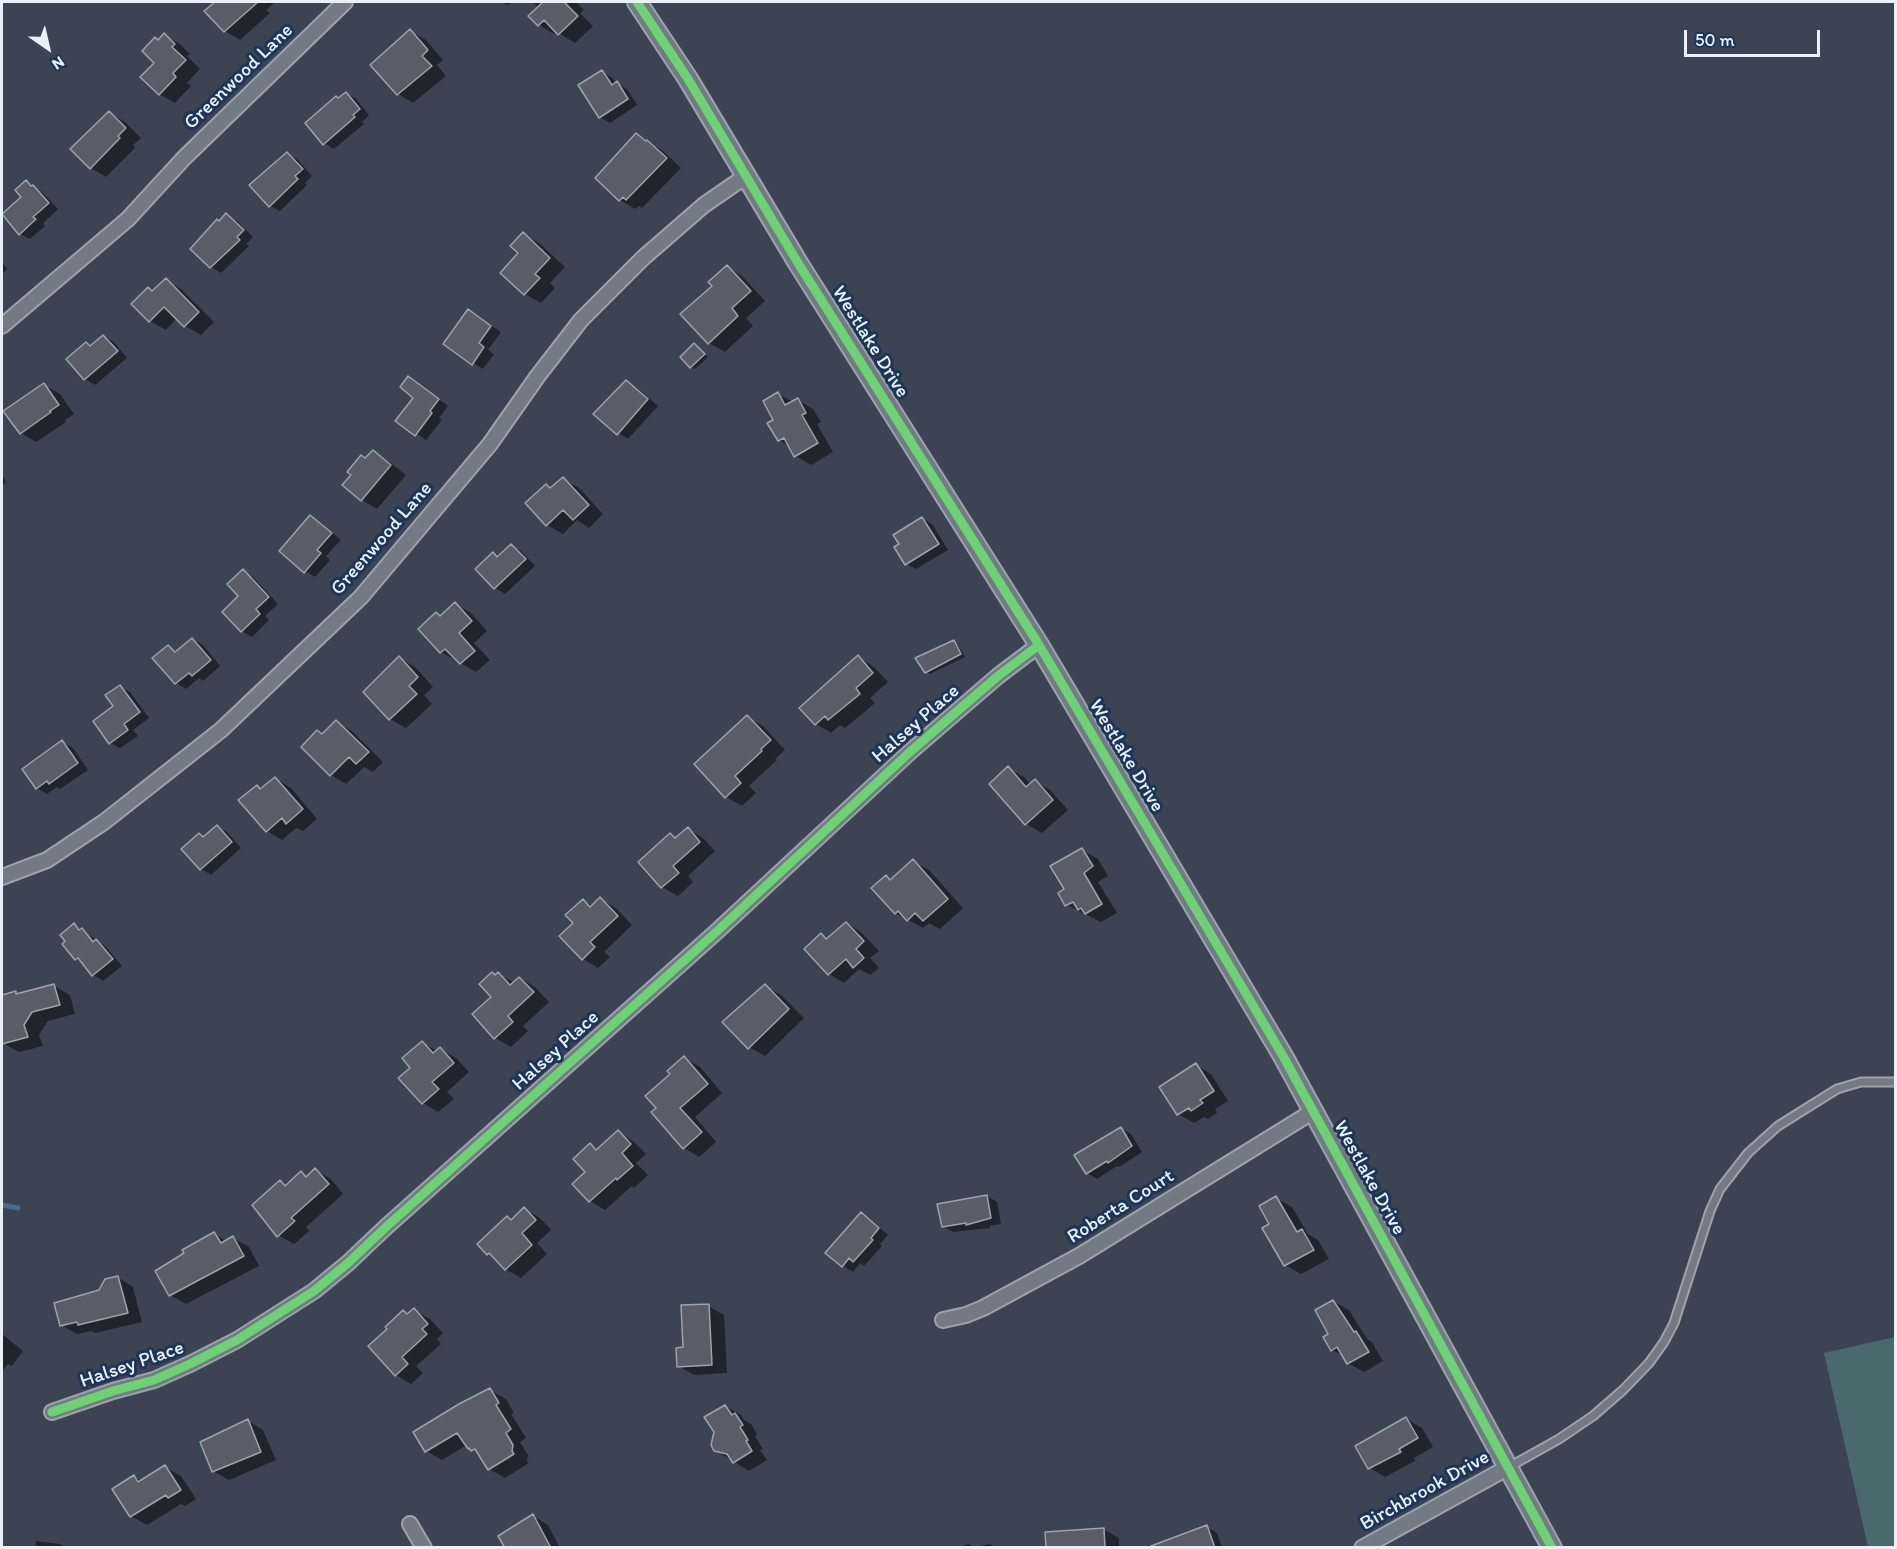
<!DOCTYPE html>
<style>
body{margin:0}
#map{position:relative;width:1897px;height:1549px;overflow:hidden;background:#3c4454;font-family:Itim,sans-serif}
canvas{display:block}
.frame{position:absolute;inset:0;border:3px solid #e8f1f8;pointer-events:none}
.north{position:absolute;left:18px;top:18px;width:60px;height:60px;-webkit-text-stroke:4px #1d3557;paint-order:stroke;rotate:146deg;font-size:16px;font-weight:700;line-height:24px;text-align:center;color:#e8f1f8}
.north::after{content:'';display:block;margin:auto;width:21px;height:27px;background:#e8f1f8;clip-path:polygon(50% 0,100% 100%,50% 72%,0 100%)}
.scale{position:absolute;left:1684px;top:30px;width:136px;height:27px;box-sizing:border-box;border:3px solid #e8f1f8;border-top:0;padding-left:8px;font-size:18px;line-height:21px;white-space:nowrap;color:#e8f1f8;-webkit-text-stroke:4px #1d3557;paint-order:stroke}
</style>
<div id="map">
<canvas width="1897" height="1549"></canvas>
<div class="frame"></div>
<div class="north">N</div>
<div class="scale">50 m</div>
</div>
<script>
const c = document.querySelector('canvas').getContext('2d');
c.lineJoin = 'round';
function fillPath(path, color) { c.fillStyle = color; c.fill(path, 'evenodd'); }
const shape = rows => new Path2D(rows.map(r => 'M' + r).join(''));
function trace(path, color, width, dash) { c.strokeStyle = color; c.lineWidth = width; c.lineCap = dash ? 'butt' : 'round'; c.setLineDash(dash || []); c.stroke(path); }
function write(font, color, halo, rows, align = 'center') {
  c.font = font + ' Itim,sans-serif'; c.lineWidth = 6; c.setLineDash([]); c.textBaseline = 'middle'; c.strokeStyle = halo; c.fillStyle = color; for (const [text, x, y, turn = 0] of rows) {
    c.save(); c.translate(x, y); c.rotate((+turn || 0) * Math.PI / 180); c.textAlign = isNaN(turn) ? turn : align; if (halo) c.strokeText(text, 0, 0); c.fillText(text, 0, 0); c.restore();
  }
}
const green = shape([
 [1895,1337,1895,1547,1868,1547,1824,1353]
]);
const shadow = shape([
 [214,2,275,2,266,10,270,13,240,40,225,31],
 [501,2,512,2,508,5],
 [533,2,576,2,584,10,580,13,593,26,575,43,557,32,554,34,539,25,539,8],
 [410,31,426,40,443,60,437,65,446,76,413,103,398,94],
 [164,35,180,44,190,54,187,56,200,69,187,83,191,86,175,103,159,94,156,63,158,41],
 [602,72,613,78,616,84,627,89,637,105,610,123,600,117],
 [346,93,356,99,369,115,362,122,364,124,334,149,324,143,338,99],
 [109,113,125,122,141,138,133,145,135,148,106,177,91,168],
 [637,134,663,151,681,168,642,208,639,206,635,209,620,200,597,178],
 [287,154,297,159,312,176,305,183,307,185,280,211,270,206],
 [26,182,43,193,58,209,43,223,45,226,30,239,20,234],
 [227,215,237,221,253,237,246,244,249,246,221,273,211,267,220,222],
 [523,234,539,243,565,267,550,283,555,288,541,303,525,294,521,253],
 [2,262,7,269,2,274],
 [727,267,742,276,765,301,746,318,753,326,725,352,709,343,715,286],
 [166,280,181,289,214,322,201,335,185,326,177,318,166,330,150,321,148,289,154,292],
 [469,311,501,332,488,350,494,354,483,369,473,363],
 [104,336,114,342,127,358,95,385,85,379,86,343,92,347],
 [695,345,708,357,695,369,691,367],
 [409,378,448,406,439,418,442,420,426,440,398,421,415,397],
 [626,382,636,387,658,406,628,439,618,433],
 [44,385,60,394,74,414,65,420,66,422,36,442,21,433],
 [778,394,793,402,798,400,813,409,821,422,817,424,833,452,811,465,796,456,791,447,779,440,776,420],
 [373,452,388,461,406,475,377,509,362,500,366,460],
 [2,475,6,482,2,486],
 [563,479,579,488,603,514,589,528,577,520,563,534,547,525,546,485,552,489],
 [311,517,321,523,341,540,326,556,330,560,315,577,305,571],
 [922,518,932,524,948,550,916,569,906,564,901,544],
 [511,546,521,551,535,566,505,594,495,588,493,554,499,557],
 [243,571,253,577,278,604,265,616,269,620,252,637,242,631,241,596],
 [456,604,471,613,487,631,474,643,490,660,476,672,441,652,441,617],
 [193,639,203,645,220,666,203,681,199,678,186,689,176,683,168,647,178,652],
 [954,642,958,645,965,657,930,674,926,672],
 [858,657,873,666,888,682,870,698,875,703,845,728,840,725,831,733,816,724],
 [399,658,415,667,433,687,424,695,432,704,406,728,390,719,365,692],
 [120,687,130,692,149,718,133,730,138,736,120,748,110,743],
 [747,717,763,726,785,750,775,759,777,760,749,786,756,793,742,806,726,797],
 [336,722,352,731,383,762,373,772,364,767,346,784,331,775,323,735],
 [63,742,73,748,88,770,60,789,57,787,47,794,37,788],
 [1008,768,1024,777,1031,785,1035,781,1050,790,1068,810,1042,833,1026,824],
 [275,778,291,788,317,819,303,831,296,828,282,840,267,831,257,786,262,790],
 [217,827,227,832,241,848,211,875,201,869,200,835,205,837],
 [688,829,703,838,715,851,688,876,693,882,678,896,662,887,640,862,671,835,677,838],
 [1082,850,1098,859,1108,876,1098,882,1117,913,1101,922,1067,905,1060,894,1066,890],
 [913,861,929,870,963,908,940,929,929,923,923,928,895,913,886,877,892,880],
 [600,899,616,908,632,925,604,952,610,957,598,968,583,959,575,923,583,900,593,906],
 [847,923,862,933,879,951,870,958,879,968,870,975,859,969,844,983,829,974,821,935,828,939],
 [74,925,86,932,83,932,96,948,99,946,88,934,106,947,122,966,103,981,93,975,85,964,76,959,64,944],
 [498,974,515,983,520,978,535,987,549,1002,523,1026,528,1031,511,1047,495,1038,493,997,496,976],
 [54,986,70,995,75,1014,48,1021,39,1035,43,1046,19,1052,3,1043,2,1036,2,997,16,993,19,995],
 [765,986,781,995,804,1018,765,1056,749,1047],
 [422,1043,437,1051,440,1049,456,1058,469,1072,447,1092,454,1099,438,1112,423,1103,412,1068],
 [684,1058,700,1067,722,1093,695,1117,716,1142,699,1157,684,1148,658,1109,672,1074],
 [1196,1065,1211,1074,1228,1101,1215,1109,1217,1113,1208,1119,1204,1117,1194,1123,1178,1114],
 [1121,1128,1131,1134,1142,1152,1119,1167,1117,1166,1097,1179,1087,1173],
 [618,1132,633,1141,646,1154,636,1163,648,1175,634,1188,632,1186,605,1210,590,1201,587,1172,590,1145,598,1149],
 [315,1170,331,1179,343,1194,306,1227,309,1231,294,1244,278,1235,280,1182,287,1186,301,1173,308,1177],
 [987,1196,997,1202,1001,1224,990,1226,990,1228,953,1232,943,1226],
 [1276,1198,1292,1207,1308,1234,1318,1240,1329,1259,1301,1274,1285,1265,1264,1228,1271,1224],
 [524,1209,540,1218,551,1230,537,1243,547,1254,521,1278,505,1269,495,1258,488,1254,512,1221],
 [861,1214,871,1220,888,1235,880,1244,882,1246,864,1266,860,1263,853,1272,843,1266],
 [214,1234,227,1241,233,1238,249,1247,259,1266,186,1304,170,1295,186,1254],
 [117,1277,133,1287,142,1322,95,1333,91,1331,77,1334,61,1325],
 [1333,1301,1349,1310,1367,1339,1372,1342,1383,1361,1364,1372,1348,1363,1344,1356,1332,1350,1330,1335],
 [708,1306,724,1315,727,1373,694,1375,678,1366,685,1349],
 [414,1310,430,1319,443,1333,437,1339,441,1344,416,1366,423,1373,411,1384,396,1375,408,1315],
 [2,1334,23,1351,12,1366,8,1364,2,1371],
 [490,1390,506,1399,514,1413,511,1414,526,1438,520,1442,528,1455,527,1461,529,1463,505,1478,489,1469,480,1454,467,1445,442,1460,426,1451],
 [725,1406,741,1415,744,1420,751,1424,757,1434,755,1436,763,1449,760,1450,767,1460,749,1471,715,1450],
 [1406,1419,1422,1428,1433,1447,1414,1458,1415,1461,1385,1477,1370,1468,1357,1447],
 [248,1421,263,1430,276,1460,229,1480,213,1471],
 [165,1467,181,1476,196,1499,185,1506,181,1504,147,1525,131,1516,114,1489,134,1477,142,1481],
 [533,1516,548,1525,560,1548,506,1548],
 [1207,1527,1217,1533,1222,1548,1165,1548],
 [1103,1529,1119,1538,1119,1548,1048,1548],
 [36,1541,60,1544,66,1548,35,1548],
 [969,1544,975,1547,990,1544,996,1548,955,1548]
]);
const stream = shape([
 [2,1205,18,1208]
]);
const building = shape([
 [215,2,258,2,224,32,204,11,215,2],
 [543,2,564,2,578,16,558,35,544,20,538,26,528,16,543,2],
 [410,29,428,50,422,56,432,66,397,95,370,65,410,29],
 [164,33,175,44,172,47,186,60,173,73,176,77,159,95,140,77,154,63,142,51,155,37,158,40,164,33],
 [602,70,612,85,617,81,628,99,599,118,578,85,602,70],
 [346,92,360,109,353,115,355,117,323,145,305,123,336,96,338,98,346,92],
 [109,111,126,128,118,136,120,138,90,169,70,149,109,111],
 [636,133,646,141,647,140,667,158,626,200,623,197,619,201,595,178,636,133],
 [287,152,303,169,295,176,298,179,269,207,249,185,287,152],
 [26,180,31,186,33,185,49,203,33,217,36,219,19,235,2,214,21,197,15,190,26,180],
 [226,213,244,230,237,237,240,240,210,268,190,249,217,219,219,221,226,213],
 [523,232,550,258,535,274,540,278,524,295,500,273,518,253,510,246,523,232],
 [727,265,751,291,732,308,738,316,708,344,680,314,712,286,708,282,727,265],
 [166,278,199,312,184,327,164,307,149,322,131,304,148,287,152,291,166,278],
 [468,309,491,326,479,343,484,347,472,365,443,344,468,309],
 [103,335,118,351,84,380,66,359,86,342,90,346,103,335],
 [694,343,705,354,690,368,680,357,694,343],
 [408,376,439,399,430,411,432,413,415,436,395,421,413,398,400,387,408,376],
 [626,380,648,399,617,435,593,414,626,380],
 [44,383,59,405,50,411,51,412,20,434,3,411,44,383],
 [778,392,785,405,798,398,806,413,802,415,818,443,794,457,784,438,778,441,767,423,773,420,763,401,778,392],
 [373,450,391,465,361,501,342,485,351,475,347,472,361,455,365,458,373,450],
 [563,477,589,505,573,520,563,510,546,526,525,503,546,484,550,488,563,477],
 [310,515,332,533,317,550,321,553,304,573,279,551,310,515],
 [922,517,939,544,905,565,894,547,899,544,893,535,922,517],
 [511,544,526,559,494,589,475,569,493,552,497,557,511,544],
 [243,569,269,597,256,609,260,614,241,632,222,612,238,596,227,584,243,569],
 [455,602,472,621,459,633,475,651,460,664,445,649,440,653,418,629,436,612,440,616,455,602],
 [192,638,211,660,192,676,189,673,175,684,152,658,168,645,175,652,192,638],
 [954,640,961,654,925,673,915,658,954,640],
 [858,655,873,673,856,688,860,694,828,720,825,716,815,725,799,708,858,655],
 [399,656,418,677,409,686,417,694,389,720,363,692,399,656],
 [120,685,140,712,124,724,128,730,109,744,93,721,113,706,105,695,120,685],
 [747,715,771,740,761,749,762,751,735,776,741,783,725,798,694,764,747,715],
 [336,720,369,752,356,764,349,757,330,776,301,747,317,730,322,734,336,720],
 [62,740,78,763,49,784,47,781,36,789,22,769,62,740],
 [1008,766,1026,787,1035,779,1053,800,1025,825,989,784,1008,766],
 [275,777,303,809,286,824,282,818,266,832,238,800,257,785,260,789,275,777],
 [217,825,232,842,200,870,181,849,199,833,203,837,217,825],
 [688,827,700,842,673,866,679,873,661,888,638,862,670,833,675,838,688,827],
 [1082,848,1093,866,1084,873,1102,904,1085,914,1081,908,1078,910,1073,902,1065,906,1058,893,1064,889,1050,866,1082,848],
 [913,859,948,899,923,921,915,913,907,921,898,911,895,914,871,888,886,875,890,880,913,859],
 [600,897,618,916,590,942,595,947,582,960,559,936,573,923,565,915,583,899,590,907,600,897],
 [846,922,864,941,856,949,864,958,853,968,846,959,828,975,804,949,821,933,826,939,846,922],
 [74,923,79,930,82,928,93,942,96,939,113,959,92,976,78,958,75,960,62,944,65,941,60,935,74,923],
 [492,972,495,975,498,972,510,985,519,977,534,992,508,1016,513,1022,494,1039,472,1014,491,997,479,984,492,972],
 [54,984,60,1005,32,1012,24,1025,28,1037,2,1044,2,995,16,991,16,994,54,984],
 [765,984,789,1009,748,1049,722,1022,765,984],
 [422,1041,433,1053,440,1047,454,1063,432,1082,439,1089,422,1104,398,1078,410,1068,402,1058,422,1041],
 [684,1056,708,1084,680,1108,702,1132,683,1149,651,1112,656,1108,645,1096,670,1074,667,1071,684,1056],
 [1196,1063,1214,1091,1200,1100,1203,1103,1191,1111,1189,1108,1177,1115,1159,1087,1196,1063],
 [1121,1127,1132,1146,1108,1163,1107,1161,1086,1174,1074,1155,1121,1127],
 [618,1130,631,1144,622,1153,633,1166,617,1180,616,1178,589,1202,572,1184,585,1172,573,1159,590,1143,596,1150,618,1130],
 [315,1168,329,1184,291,1218,295,1221,277,1237,252,1205,280,1180,285,1186,301,1171,306,1177,315,1168],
 [987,1195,991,1218,966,1225,966,1223,942,1227,937,1204,987,1195],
 [1276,1196,1297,1232,1302,1229,1314,1250,1284,1266,1262,1228,1269,1224,1259,1206,1276,1196],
 [524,1207,536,1220,522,1233,532,1245,505,1270,489,1253,487,1255,477,1244,507,1216,511,1220,524,1207],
 [861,1212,879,1228,871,1238,873,1240,853,1262,849,1258,842,1267,825,1253,861,1212],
 [214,1232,221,1243,233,1236,244,1256,169,1296,155,1271,184,1253,182,1250,214,1232],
 [118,1276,128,1313,78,1325,77,1322,60,1326,54,1303,99,1290,105,1279,118,1276],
 [1333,1300,1354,1332,1356,1331,1369,1352,1347,1364,1337,1347,1331,1351,1323,1337,1328,1334,1315,1310,1333,1300],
 [709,1304,712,1365,677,1367,676,1348,683,1347,681,1305,709,1304],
 [414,1308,428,1324,422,1329,427,1334,402,1357,408,1364,395,1376,368,1346,387,1329,385,1327,403,1310,407,1314,414,1308],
 [490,1388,499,1403,496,1405,511,1429,506,1433,513,1445,512,1451,514,1454,488,1470,475,1449,471,1451,469,1448,468,1449,457,1433,425,1452,413,1432,459,1404,490,1388],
 [725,1405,732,1415,735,1413,743,1425,740,1427,748,1440,746,1441,752,1451,733,1463,727,1454,714,1451,711,1445,714,1432,704,1417,725,1405],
 [1406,1417,1418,1438,1399,1449,1401,1452,1368,1469,1355,1446,1406,1417],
 [248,1419,261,1452,212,1472,200,1442,248,1419],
 [165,1465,181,1490,168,1498,166,1495,130,1517,112,1489,134,1475,138,1482,165,1465],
 [533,1514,551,1548,505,1548,498,1536,533,1514],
 [1207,1525,1215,1548,1152,1548,1151,1546,1207,1525],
 [1104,1528,1105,1548,1046,1548,1045,1532,1104,1528]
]);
const service = shape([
 [1509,1467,1559,1439,1593,1416,1623,1390,1649,1363,1664,1342,1674,1323,1710,1211,1720,1189,1748,1153,1778,1126,1837,1089,1861,1082,1896,1082]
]);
const minor = shape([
 [2,326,128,219,184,158,345,2],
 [2,877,47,860,104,822,221,730,361,597,490,444,537,377,581,320,643,258,704,205,746,176],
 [943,1320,966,1315,983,1308,1079,1256,1312,1112],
 [52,1412,113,1391,154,1380,190,1364,237,1340,314,1291,348,1263,386,1227,714,934,911,751,998,676,1039,645],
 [410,1524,424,1548],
 [1362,1548,1507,1468]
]);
const tertiary = shape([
 [637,2,688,79,798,263,1039,645,1283,1056,1552,1548]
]);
const cycleway = shape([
 [637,2,688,79,798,263,1039,645,1283,1056,1552,1548],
 [52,1412,113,1391,154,1380,190,1364,237,1340,314,1291,348,1263,386,1227,714,934,911,751,998,676,1039,645]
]);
const streetNames = [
 ["Greenwood Lane",239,77,-44],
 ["Westlake Drive",870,342,58],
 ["Greenwood Lane",382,539,-49],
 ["Halsey Place",916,724,-41],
 ["Westlake Drive",1126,756,59],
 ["Halsey Place",556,1051,-42],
 ["Westlake Drive",1369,1178,61],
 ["Roberta Court",1121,1207,-32],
 ["Halsey Place",132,1365,-19],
 ["Birchbrook Drive",1425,1491,-29]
];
fillPath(green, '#4a696d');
fillPath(shadow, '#0007');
trace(stream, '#486a8c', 5);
fillPath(building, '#5a5d68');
trace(building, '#9da3ab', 1.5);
trace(service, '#9da3ab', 11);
trace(minor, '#9da3ab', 18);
trace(tertiary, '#9da3ab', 22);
trace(service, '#727a84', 7);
trace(minor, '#727a84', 14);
trace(tertiary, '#727a84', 18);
trace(cycleway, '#6cd273', 9);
write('20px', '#e8f1f8', '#1d3557', streetNames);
</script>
